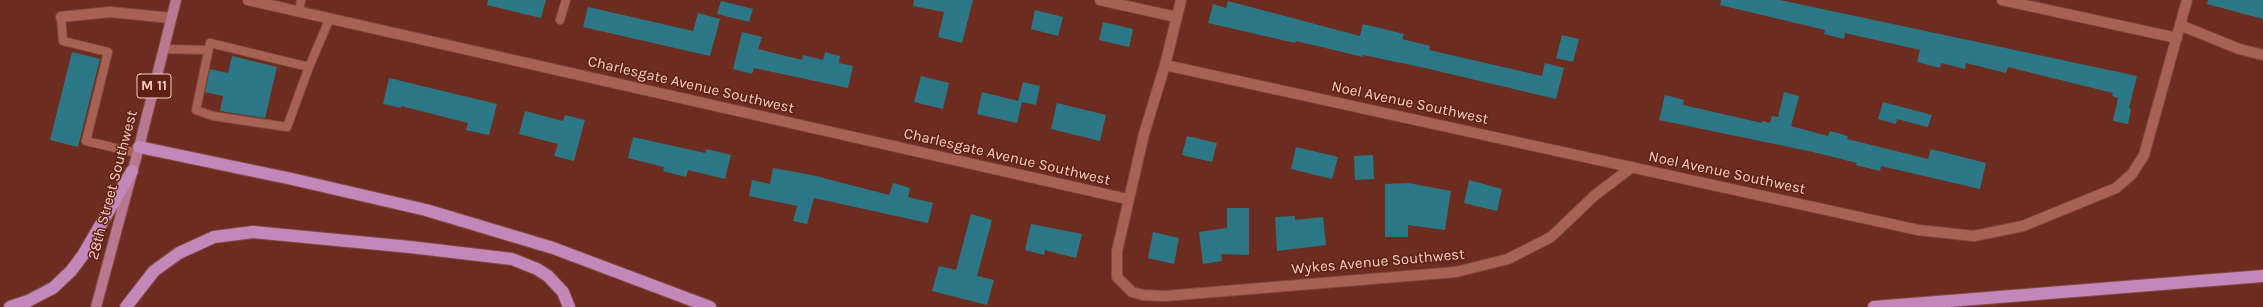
<!DOCTYPE html>
<style>
body{margin:0}
canvas{display:block;background:#6c2c20}
</style>
<canvas width="2263" height="307"></canvas>
<script>
const c = document.querySelector('canvas').getContext('2d');
c.lineJoin = 'round';
function fillPath(path, color) { c.fillStyle = color; c.fill(path, 'evenodd'); }
const shape = rows => new Path2D(rows.map(r => 'M' + r).join(''));
function trace(path, color, width, dash) { c.strokeStyle = color; c.lineWidth = width; c.lineCap = dash ? 'butt' : 'round'; c.setLineDash(dash || []); c.stroke(path); }
function write(font, color, halo, rows, align = 'center') {
  c.font = font + ' Karla,sans-serif'; c.lineWidth = 3; c.setLineDash([]); c.textBaseline = 'middle'; c.strokeStyle = halo; c.fillStyle = color; for (const [text, x, y, turn = 0] of rows) {
    c.save(); c.translate(x, y); c.rotate((+turn || 0) * Math.PI / 180); c.textAlign = isNaN(turn) ? turn : align; if (halo) c.strokeText(text, 0, 0); c.fillText(text, 0, 0); c.restore();
  }
}
const building = shape([
 [488,0,546,0,541,18,487,5],
 [914,0,973,0,962,43,938,37,944,12,913,6],
 [1721,0,1780,0,2137,76,2129,108,2131,109,2128,124,2113,121,2118,98,2112,96,2113,93,2008,67,2006,73,1966,63,1965,69,1941,63,1940,68,1917,62,1920,50,1845,33,1844,39,1824,34,1825,30,1720,5],
 [2208,0,2263,0,2263,19,2207,4],
 [721,1,753,9,749,22,717,14],
 [1228,1,1360,36,1363,24,1404,34,1402,39,1430,46,1429,50,1542,76,1545,63,1564,68,1556,99,1425,68,1363,55,1363,57,1296,41,1295,43,1208,23,1213,4,1226,8],
 [588,7,693,31,698,13,720,19,710,56,583,27],
 [1035,10,1063,17,1058,36,1031,29],
 [1103,22,1133,29,1129,47,1099,40],
 [742,32,762,37,758,49,802,60,803,55,823,60,825,52,840,56,839,63,853,66,848,88,754,68,752,74,733,69],
 [1562,35,1579,39,1573,62,1556,58],
 [72,52,100,59,78,147,50,140],
 [232,56,277,67,265,118,220,111,223,96,205,92,210,69,228,73],
 [921,76,949,83,943,109,914,102],
 [389,78,497,104,489,135,466,130,468,123,401,106,401,108,383,104],
 [1023,82,1040,86,1036,105,1022,102,1017,123,977,114,982,92,1018,101],
 [1784,92,1799,96,1791,126,1828,136,1830,131,1848,136,1847,139,1928,159,1931,149,1986,163,1980,189,1881,166,1880,171,1856,165,1857,163,1813,152,1659,120,1665,95,1684,100,1683,105,1762,123,1762,121,1770,123,1772,116,1778,117],
 [1883,102,1932,115,1928,127,1897,119,1896,124,1878,119],
 [1057,103,1106,115,1100,141,1051,129],
 [525,111,563,121,565,115,585,120,574,161,554,156,558,144,519,134],
 [1187,136,1217,143,1212,162,1182,155],
 [633,137,705,153,707,149,731,155,725,179,688,170,686,177,663,171,664,167,628,158],
 [1296,147,1338,157,1332,179,1291,169],
 [1373,155,1374,179,1355,180,1354,156],
 [773,168,812,175,889,195,893,183,910,188,908,197,933,203,928,223,814,198,807,224,793,221,797,206,749,196,752,180,770,184],
 [1469,180,1502,189,1497,211,1464,203],
 [1408,183,1451,191,1445,230,1408,225,1408,237,1385,237,1385,184],
 [1227,208,1249,208,1249,255,1221,254,1222,261,1203,264,1199,232,1227,228],
 [971,214,992,220,977,276,994,280,987,305,932,291,939,266,956,270],
 [1295,216,1295,220,1323,217,1326,245,1277,251,1275,217],
 [1031,224,1082,234,1076,258,1045,250,1044,255,1025,250],
 [1153,232,1179,238,1174,264,1148,258]
]);
const service = shape([
 [299,11,301,0],
 [61,17,63,41,108,52,86,141,137,153],
 [560,20,566,0],
 [164,49,208,50],
 [309,67,287,127,213,116,196,110,210,43,309,67,330,18]
]);
const minor = shape([
 [248,0,1127,199],
 [1100,0,1176,17],
 [1181,0,1165,65,1144,134,1117,251,1117,277,1132,292,1143,295,1165,296,1456,272,1508,259,1551,237,1594,196,1632,167],
 [2002,0,2177,38],
 [61,17,110,12,171,18],
 [2180,25,2239,49,2263,55],
 [1165,65,1918,230,1974,236,2023,226,2116,188,2132,174,2144,155,2187,0]
]);
const primary = shape([
 [96,307,139,147,176,0]
]);
const motorway = shape([
 [139,147,292,179,426,210,553,248,710,307],
 [10,307,28,301,53,288,71,271,83,255,132,171],
 [126,307,154,271,179,253,214,237,253,232,410,247,512,259,537,269,548,276,563,292,569,307],
 [1874,307,2263,276]
]);
const shields = [
 [154,86,34]
];
const shieldNames = [
 ["M 11",154,86]
];
const streetNames = [
 ["Charlesgate Avenue Southwest",691,85,13],
 ["Noel Avenue Southwest",1410,103,12],
 ["Charlesgate Avenue Southwest",1007,157,13],
 ["Noel Avenue Southwest",1727,173,12],
 ["28th Street Southwest",113,185,-75],
 ["Wykes Avenue Southwest",1378,262,-5]
];
fillPath(building, '#2b7785');
trace(service, '#81493f', 10);
trace(minor, '#81493f', 12);
trace(primary, '#81493f', 12);
trace(motorway, '#81493f', 14);
trace(service, '#a86253', 8);
trace(minor, '#a86253', 10);
trace(primary, '#b87891', 10);
trace(motorway, '#c387ba', 12);
for (const [x, y, w] of shields) { const box = new Path2D(); box.roundRect(x - w / 2, y - 12, w, 24, 3); c.fillStyle = '#602115'; c.fill(box); trace(box, '#f7cfc6', 1); }
write('bold 14px', '#f7cfc6', null, shieldNames);
write('15px', '#f7cfc6', '#602115', streetNames);
</script>
